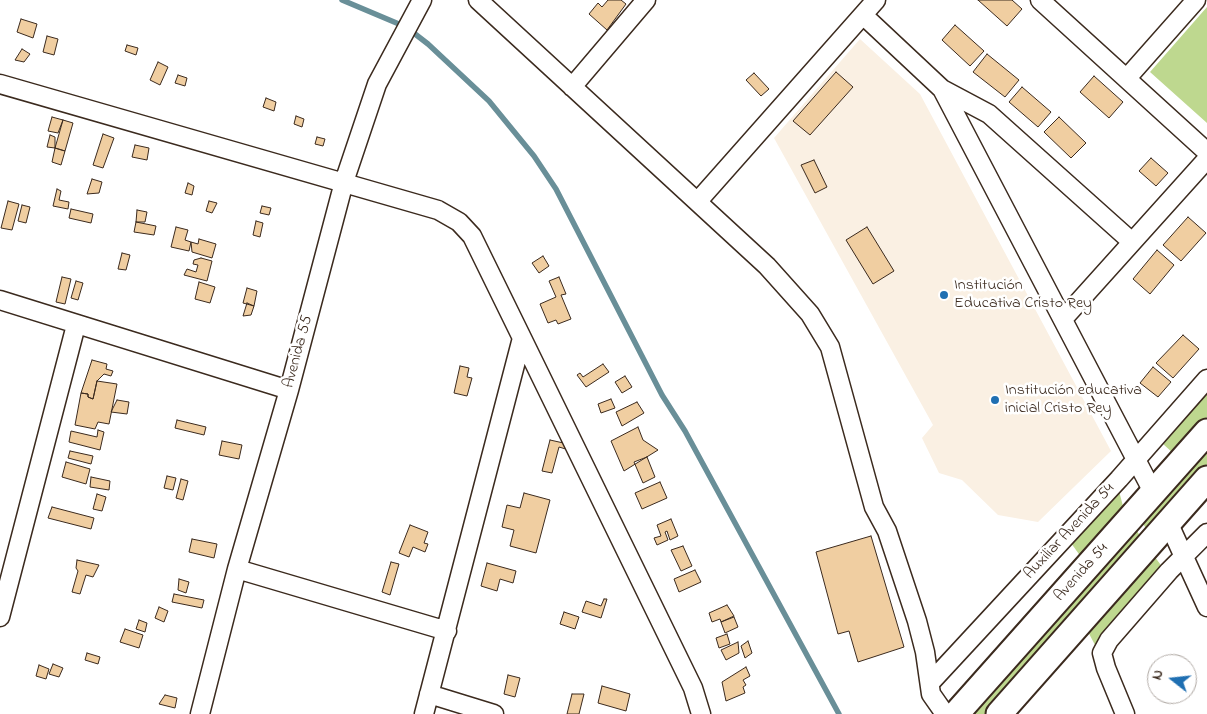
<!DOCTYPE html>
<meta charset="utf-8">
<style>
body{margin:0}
#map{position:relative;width:1207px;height:714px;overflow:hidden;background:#fff;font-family:"Indie Flower",sans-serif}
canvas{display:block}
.north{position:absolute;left:1147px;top:654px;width:50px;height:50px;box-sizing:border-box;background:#fff;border:1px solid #b1aaa5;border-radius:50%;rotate:286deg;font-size:14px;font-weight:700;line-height:20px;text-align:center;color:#3b2a1e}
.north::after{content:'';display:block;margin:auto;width:18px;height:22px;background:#1f6fb2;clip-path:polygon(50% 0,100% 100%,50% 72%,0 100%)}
</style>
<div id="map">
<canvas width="1207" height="714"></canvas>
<div class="north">N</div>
</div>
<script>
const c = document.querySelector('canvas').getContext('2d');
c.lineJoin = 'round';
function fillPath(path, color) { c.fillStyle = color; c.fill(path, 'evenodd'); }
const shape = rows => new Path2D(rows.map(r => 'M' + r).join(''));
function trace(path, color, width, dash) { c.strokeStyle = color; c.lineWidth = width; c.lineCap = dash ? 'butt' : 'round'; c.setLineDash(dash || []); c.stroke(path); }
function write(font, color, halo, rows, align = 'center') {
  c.font = font + ' "Indie Flower",sans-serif'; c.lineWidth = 5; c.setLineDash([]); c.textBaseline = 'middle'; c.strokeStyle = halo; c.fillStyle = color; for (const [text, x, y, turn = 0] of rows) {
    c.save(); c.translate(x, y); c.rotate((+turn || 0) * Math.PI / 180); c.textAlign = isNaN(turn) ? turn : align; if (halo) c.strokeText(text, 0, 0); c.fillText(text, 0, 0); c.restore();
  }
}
const built = shape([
 [860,39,920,94,1111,451,1038,522,998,515,962,480,939,473,922,438,933,425,774,138]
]);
const green = shape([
 [1207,7,1207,123,1150,72],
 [1207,392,1207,417,1174,454,1162,443],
 [1207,446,1207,464,1148,531,1141,521],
 [1119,491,1124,510,1081,557,1071,543],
 [1135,527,1141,538,987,714,970,714],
 [1152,553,1163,568,1095,645,1085,626]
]);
const stream = shape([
 [342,0,406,27,428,44,489,101,534,156,556,189,662,395,685,431,839,714]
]);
const building = shape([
 [608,0,621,0,626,4,607,30,589,14,598,3,602,7,608,0],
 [978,0,1012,0,1022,9,1007,26,978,0],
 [21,19,37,24,33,38,17,32,21,19],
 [955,25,984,51,970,66,942,40,955,25],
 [47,36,58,39,54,55,43,52,47,36],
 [127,45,138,48,136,55,125,51,127,45],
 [22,49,30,54,24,62,15,60,22,49],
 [987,54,1019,80,1005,97,973,72,987,54],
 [158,62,168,67,160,85,150,80,158,62],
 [836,72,853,87,810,135,793,121,836,72],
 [754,73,769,89,761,96,746,80,754,73],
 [178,75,187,78,185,86,175,83,178,75],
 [1094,76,1123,102,1109,118,1080,92,1094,76],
 [1022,87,1051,112,1038,127,1009,102,1022,87],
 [266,98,276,102,274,111,263,107,266,98],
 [296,116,304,119,302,127,294,124,296,116],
 [52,117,63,120,58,133,48,131,52,117],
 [1059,117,1086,143,1071,158,1044,132,1059,117],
 [63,120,73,123,65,151,55,148,63,120],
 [103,134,114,138,103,168,93,165,103,134],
 [50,135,55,137,55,148,47,147,50,135],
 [317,137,325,139,323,146,315,144,317,137],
 [135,145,149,148,147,160,132,157,135,145],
 [55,148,65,151,61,165,52,162,55,148],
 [1151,158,1168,173,1156,186,1139,171,1151,158],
 [814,160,827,187,815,193,801,165,814,160],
 [92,179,102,182,99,193,87,194,92,179],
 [188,183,194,186,192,195,185,193,188,183],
 [57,189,61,191,59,200,69,202,68,209,53,206,57,189],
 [8,201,19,204,12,230,1,228,8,201],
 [209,201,217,203,212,213,206,211,209,201],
 [22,205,30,207,26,223,18,221,22,205],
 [262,206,271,208,269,215,260,213,262,206],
 [71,209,93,214,91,223,69,218,71,209],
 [137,210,147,212,145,222,136,222,137,210],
 [1188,217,1206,233,1181,261,1163,245,1188,217],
 [256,221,263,223,260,237,253,235,256,221],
 [136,222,156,226,154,235,134,232,136,222],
 [176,227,188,230,185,240,191,242,189,251,171,247,176,227],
 [867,227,894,271,873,284,846,240,867,227],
 [199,239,216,244,212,258,192,252,191,242,198,244,199,239],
 [1157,250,1174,265,1150,294,1133,279,1157,250],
 [122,253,130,255,126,270,118,269,122,253],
 [543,256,549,266,539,273,532,263,543,256],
 [201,258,212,261,207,281,184,275,187,269,196,272,198,265,193,264,194,260,201,258],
 [62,277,71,279,65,304,56,302,62,277],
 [559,277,566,294,561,295,571,319,558,324,556,320,548,323,540,304,556,297,549,281,559,277],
 [76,281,83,283,78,300,71,298,76,281],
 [199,282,215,287,210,303,195,299,199,282],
 [247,288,257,291,254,306,243,303,247,288],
 [247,303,254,306,251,315,243,316,247,303],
 [1183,335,1199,349,1173,378,1156,363,1183,335],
 [92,360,107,364,106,369,113,371,111,376,104,374,97,381,93,399,88,397,88,394,81,393,92,360],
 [603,364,609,372,586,387,577,375,580,373,583,377,603,364],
 [460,366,469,368,467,377,472,378,467,396,454,393,460,366],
 [1153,367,1171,382,1158,397,1140,383,1153,367],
 [625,376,632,387,622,393,615,382,625,376],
 [97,381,117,384,109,424,98,422,95,429,75,425,81,393,88,394,88,397,93,399,97,381],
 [611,399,615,408,601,413,598,404,611,399],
 [117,400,129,402,127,414,111,412,117,400],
 [637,402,644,413,622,426,616,412,637,402],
 [177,420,206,427,204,435,175,428,177,420],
 [638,427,643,440,658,450,624,471,611,441,638,427],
 [98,430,104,432,100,450,69,442,71,431,97,437,98,430],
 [550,440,568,444,569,450,559,447,552,473,542,471,550,440],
 [222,441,242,445,239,459,219,455,222,441],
 [70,451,93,456,91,464,68,458,70,451],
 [647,457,655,477,643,483,634,462,647,457],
 [66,462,90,469,86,484,62,477,66,462],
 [167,476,176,478,173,490,164,488,167,476],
 [91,477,110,481,109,490,90,487,91,477],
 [181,479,188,481,183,500,176,498,181,479],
 [660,482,667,498,642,509,635,493,660,482],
 [524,493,550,500,536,553,510,546,514,530,502,527,507,505,520,508,524,493],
 [97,494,106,497,102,511,93,509,97,494],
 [52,507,94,518,91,529,48,518,52,507],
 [671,519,678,536,670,540,667,531,665,532,668,540,657,545,654,538,661,536,657,525,671,519],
 [410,525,428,532,424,543,428,544,425,552,413,547,409,557,399,553,410,525],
 [871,536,904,647,858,662,849,631,838,634,816,552,871,536],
 [192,539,217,544,214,558,189,552,192,539],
 [683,546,692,566,681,571,671,550,683,546],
 [77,560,99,565,93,577,86,575,80,594,72,592,78,571,76,568,77,560],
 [391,562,399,564,390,595,382,592,391,562],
 [487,563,516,571,513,583,500,579,497,591,481,586,487,563],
 [695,570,701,582,679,592,674,579,695,570],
 [179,579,189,582,186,593,178,590,179,579],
 [174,594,204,600,202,608,172,602,174,594],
 [604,599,607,599,601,618,582,612,586,601,601,606,604,599],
 [727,605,734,616,721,622,720,619,712,622,709,613,727,605],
 [159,607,168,611,164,622,155,618,159,607],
 [564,612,579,617,575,629,560,624,564,612],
 [734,617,738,627,725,633,721,622,734,617],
 [139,620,147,623,145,632,136,629,139,620],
 [125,629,143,635,139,648,120,642,125,629],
 [727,634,730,644,719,648,716,638,727,634],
 [748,641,752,653,745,658,741,646,748,641],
 [738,642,739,653,726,660,721,650,738,642],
 [87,653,100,657,98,664,85,660,87,653],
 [53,664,63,668,59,677,49,674,53,664],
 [39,665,49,669,46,679,36,676,39,665],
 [746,667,750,676,743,680,746,685,743,687,745,693,726,701,722,682,746,667],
 [508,675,520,678,515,697,504,694,508,675],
 [602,686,630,694,626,711,598,703,602,686],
 [572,694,584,694,579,714,567,714,572,694],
 [165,695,177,698,175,708,159,704,165,695]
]);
const street = shape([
 [478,0,767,266,810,314,830,347,874,507,887,531,917,621,925,652,931,694,945,714],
 [1040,0,1207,152],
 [863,15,942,89,1153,492],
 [1127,78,1196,0],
 [0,84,438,210,459,222,472,236,522,338,693,688,701,714],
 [572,87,646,0],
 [942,89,989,114,1132,242],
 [698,201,876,0],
 [0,300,289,390],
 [1064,318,1207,159],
 [1168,522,1207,607],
 [237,569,447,631],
 [0,617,76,325],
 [930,683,1119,479,1207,379],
 [429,694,494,714],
 [200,714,237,569,289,390,344,182,377,84,422,0],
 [424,714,522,338],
 [1125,714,1106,668,1102,653,1109,640,1169,571,1207,533]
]);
const secondary = shape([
 [956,714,1207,432],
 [999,714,1207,479]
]);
const markers = [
 [944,295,5,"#1f6fb2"],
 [995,400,5,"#1f6fb2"]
];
const poiNames = [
 ["Institución",954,286],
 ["Educativa Cristo Rey",954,304],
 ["Institución educativa",1005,391],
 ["inicial Cristo Rey",1005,409]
];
const streetNames = [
 ["Avenida 55",299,352,-75],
 ["Auxiliar Avenida 54",1070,532,-47],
 ["Avenida 54",1082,573,-48]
];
fillPath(built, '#faf0e3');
fillPath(green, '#bed88f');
trace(stream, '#698f98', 5.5);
fillPath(building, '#f0cea1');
trace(building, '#3b2a1e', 1);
trace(street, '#3b2a1e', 21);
trace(secondary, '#3b2a1e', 29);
trace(street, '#fff', 18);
trace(secondary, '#fff', 25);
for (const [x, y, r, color] of markers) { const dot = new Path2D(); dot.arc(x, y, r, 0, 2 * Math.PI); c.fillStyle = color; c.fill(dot); trace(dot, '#fff', 2); }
write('16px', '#3b2a1e', '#fff', poiNames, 'left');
write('16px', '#3b2a1e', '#fff', streetNames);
</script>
